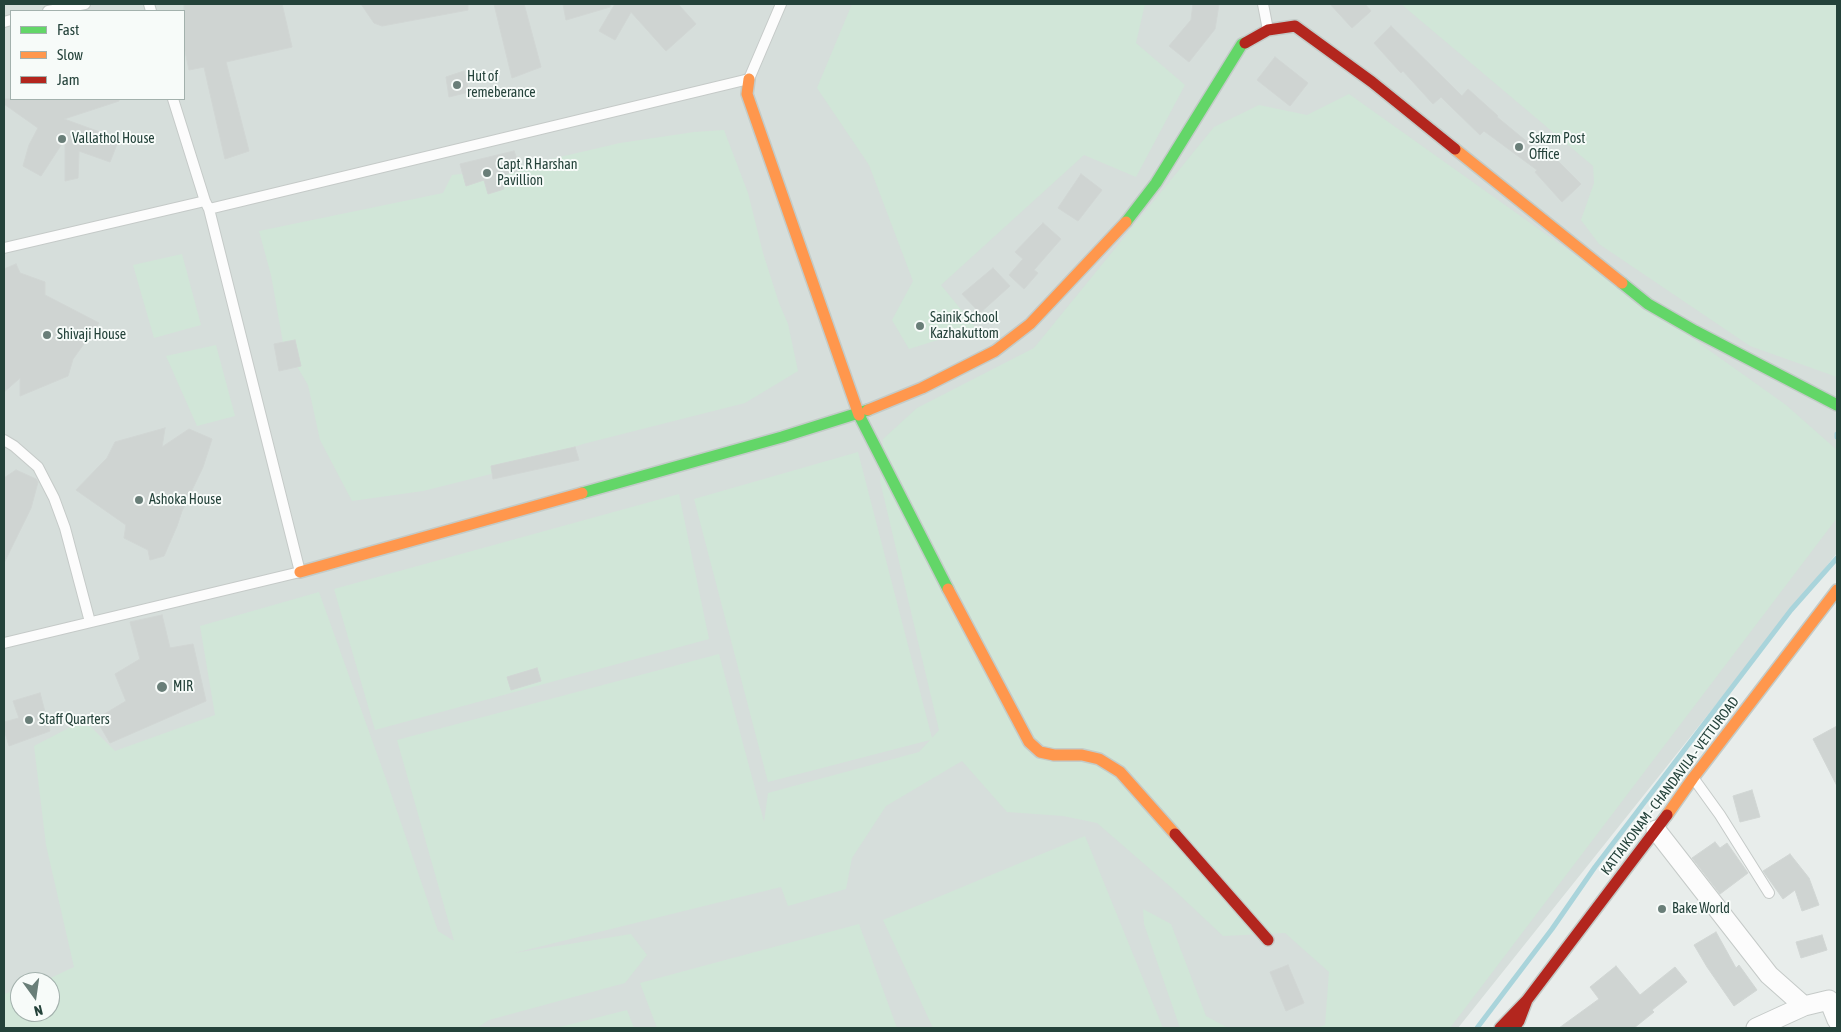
<!DOCTYPE html>
<style>
body{margin:0}
#map{position:relative;width:1841px;height:1032px;overflow:hidden;background:#e8edeb;font-family:"Asap Condensed",sans-serif}
canvas{display:block}
.frame{position:absolute;inset:0;border:5px solid #24423a;pointer-events:none}
.legend{position:absolute;left:10px;top:10px;width:175px;height:90px;box-sizing:border-box;background:#f7fbf9;border:1px solid #a3b1ad;margin:0;padding:6px 9px;list-style:none;font-size:15px;color:#24423a}
.legend li{display:flex;align-items:center;gap:10px;height:25px}
.legend b{width:25px;border:1px solid #a3b1ad}
.north{position:absolute;left:10px;top:972px;width:50px;height:50px;box-sizing:border-box;background:#f7fbf9;border:1px solid #a3b1ad;border-radius:50%;rotate:166deg;font-size:14px;font-weight:700;line-height:20px;text-align:center;color:#24423a}
.north::after{content:'';display:block;margin:auto;width:18px;height:22px;background:#697e78;clip-path:polygon(50% 0,100% 100%,50% 72%,0 100%)}
</style>
<div id="map">
<canvas width="1841" height="1032"></canvas>
<div class="frame"></div>
<ul class="legend">
<li><b style="height:6px;background:#63d668"></b>Fast</li>
<li><b style="height:6px;background:#ff974d"></b>Slow</li>
<li><b style="height:6px;background:#b3261e"></b>Jam</li>
</ul>
<div class="north">N</div>
</div>
<script>
const c = document.querySelector('canvas').getContext('2d');
c.lineJoin = 'round';
function fillPath(path, color) { c.fillStyle = color; c.fill(path, 'evenodd'); }
const shape = rows => new Path2D(rows.map(r => 'M' + r).join(''));
function trace(path, color, width, dash) { c.strokeStyle = color; c.lineWidth = width; c.lineCap = dash ? 'butt' : 'round'; c.setLineDash(dash || []); c.stroke(path); }
function write(font, color, halo, rows, align = 'center') {
  c.font = font + ' "Asap Condensed",sans-serif'; c.lineWidth = 4; c.setLineDash([]); c.textBaseline = 'middle'; c.strokeStyle = halo; c.fillStyle = color; for (const [text, x, y, turn = 0] of rows) {
    c.save(); c.translate(x, y); c.rotate((+turn || 0) * Math.PI / 180); c.textAlign = isNaN(turn) ? turn : align; if (halo) c.strokeText(text, 0, 0); c.fillText(text, 0, 0); c.restore();
  }
}
const built = shape([
 [4,4,1837,4,1837,553,1458,1028,4,1028],
 [11,11,184,11,184,99,11,99],
 [20,982,50,982,50,1012,20,1012]
]);
const green = shape([
 [852,4,1145,4,1136,43,1185,85,1136,177,1084,155,941,285,976,328,909,349,892,320,913,281,869,165,817,88],
 [1401,4,1837,4,1837,377,1750,346,1599,244,1581,220,1594,183,1593,166],
 [1349,94,1786,405,1837,450,1837,518,1450,1028,1317,1028,1325,1025,1329,972,1285,933,1223,936,1173,889,1097,823,1063,816,1007,812,962,761,886,806,852,858,846,889,788,906,781,887,514,953,631,934,647,955,625,983,489,1020,477,1028,4,1028,4,994,20,989,20,1012,50,1012,50,982,42,982,74,967,46,845,34,746,84,720,115,751,215,715,200,626,319,592,386,779,438,931,454,941,397,740,719,654,764,822,768,793,919,752,930,740,768,782,694,499,858,452,932,738,939,730,880,481,883,439,917,408,1034,348,1214,127,1259,105,1307,115],
 [724,130,748,193,763,253,779,303,788,324,798,371,745,403,583,444,499,472,423,491,352,501,320,440,308,385,283,343,271,275,259,231,443,193,452,175,517,167,620,143,694,132],
 [182,254,201,325,154,338,133,265],
 [216,345,235,416,197,426,166,356],
 [679,494,709,639,375,730,334,589],
 [1085,836,1163,1028,933,1028,883,920],
 [1143,909,1171,924,1206,1016,1228,1028,1180,1028,1144,924],
 [859,924,897,1028,657,1028,640,983],
 [627,1010,634,1028,556,1028]
]);
const stream = shape([
 [1837,434,1837,437],
 [1477,1028,1552,929,1595,867,1791,610,1837,558]
]);
const building = shape([
 [184,4,282,4,292,47,226,62,249,151,225,159,204,67,189,70,184,46,184,4],
 [361,4,468,4,468,10,382,26,374,23,361,4],
 [494,4,524,4,541,67,512,78,494,4],
 [563,4,610,4,610,7,566,20,563,4],
 [615,4,678,4,696,24,666,51,631,12,615,40,599,31,615,4],
 [1193,4,1219,4,1215,29,1189,62,1169,46,1191,20,1193,4],
 [1330,4,1365,4,1371,11,1352,28,1330,4],
 [1391,26,1462,96,1468,89,1498,116,1497,117,1548,159,1552,155,1581,184,1562,202,1535,172,1537,170,1484,131,1480,135,1441,97,1433,104,1403,71,1401,73,1374,43,1391,26],
 [1275,57,1308,83,1290,106,1257,80,1275,57],
 [464,71,469,92,449,97,446,77,464,71],
 [4,99,119,99,119,101,64,119,119,139,110,162,79,151,78,178,65,181,65,139,41,176,23,166,29,145,38,128,4,104,4,99],
 [514,151,521,170,500,176,504,189,488,194,484,180,466,186,460,164,514,151],
 [1081,174,1102,190,1078,221,1058,208,1081,174],
 [1043,223,1061,239,1034,270,1038,273,1024,289,1009,275,1023,259,1015,252,1043,223],
 [16,264,20,273,45,282,45,295,99,323,73,359,68,376,20,396,20,378,4,392,4,269,16,264],
 [993,268,1010,286,980,313,962,294,993,268],
 [295,340,301,366,279,371,274,344,295,340],
 [165,428,162,447,189,429,212,439,203,467,182,511,177,526,164,556,150,560,148,550,124,538,126,525,76,490,107,458,115,442,165,428],
 [575,447,579,460,493,479,491,466,575,447],
 [16,470,36,479,38,482,31,508,4,563,4,478,16,470],
 [162,615,170,648,193,644,206,701,110,743,96,719,126,701,115,674,140,659,130,622,162,615],
 [537,668,541,681,511,690,507,677,537,668],
 [40,693,50,731,9,746,4,729,4,722,19,718,13,701,40,693],
 [1837,726,1837,786,1813,739,1837,726],
 [1752,790,1760,817,1740,822,1733,796,1752,790],
 [1715,842,1720,848,1727,843,1748,873,1720,894,1692,858,1715,842],
 [1790,854,1809,878,1819,905,1802,911,1795,890,1783,899,1763,871,1790,854],
 [1716,932,1736,968,1739,965,1757,990,1734,1006,1707,967,1694,945,1716,932],
 [1822,935,1827,950,1801,958,1796,942,1822,935],
 [1288,965,1304,1003,1286,1011,1270,972,1288,965],
 [1616,966,1640,995,1675,967,1687,982,1652,1010,1654,1012,1634,1028,1559,1028,1599,999,1590,987,1616,966]
]);
const lane = shape([
 [149,4,151,11],
 [1263,4,1268,30],
 [48,11,85,4],
 [4,22,11,20],
 [173,99,205,201],
 [209,209,749,79,781,4],
 [4,248,205,201,209,209,300,572,4,643],
 [4,440,14,446,38,467,54,498,65,528,90,622],
 [1694,779,1720,815,1769,893]
]);
const street = shape([
 [1656,830,1769,975,1804,1006,1829,1000,1837,1020],
 [1756,1028,1804,1006]
]);
const fast = shape([
 [1126,222,1156,183,1242,44,1245,43],
 [1622,283,1648,304,1695,331,1837,405],
 [859,415,948,589],
 [582,493,782,437,868,410]
]);
const slow = shape([
 [749,79,747,94,859,415],
 [1455,149,1622,283],
 [868,410,922,388,995,351,1030,324,1126,222],
 [300,572,582,493],
 [948,589,1029,742,1040,752,1054,755,1082,755,1099,759,1120,772,1175,834],
 [1667,815,1693,778,1837,590]
]);
const jam = shape([
 [1245,43,1268,30,1295,26,1372,82,1455,149],
 [1175,834,1268,940],
 [1527,1000,1667,815],
 [1500,1028,1527,1000,1519,1021,1514,1028]
]);
const markers = [
 [457,85,5,"#697e78"],
 [62,139,5,"#697e78"],
 [1519,147,5,"#697e78"],
 [487,173,5,"#697e78"],
 [920,326,5,"#697e78"],
 [47,335,5,"#697e78"],
 [139,500,5,"#697e78"],
 [162,687,6,"#697e78"],
 [29,720,5,"#697e78"],
 [1662,909,5,"#697e78"]
];
const poiNames = [
 ["Hut of",467,77],
 ["remeberance",467,93],
 ["Vallathol House",72,139],
 ["Sskzm Post",1529,139],
 ["Office",1529,155],
 ["Capt. R Harshan",497,165],
 ["Pavillion",497,181],
 ["Sainik School",930,318],
 ["Kazhakuttom",930,334],
 ["Shivaji House",57,335],
 ["Ashoka House",149,500],
 ["MIR",173,687],
 ["Staff Quarters",39,720],
 ["Bake World",1672,909]
];
const streetNames = [
 ["KATTAIKONAM - CHANDAVILA - VETTUROAD",1670,786,-53]
];
fillPath(built, '#d6dedb');
fillPath(green, '#d1e6d8');
trace(stream, '#a9d4db', 5);
fillPath(building, '#cfd4d2');
trace(building, '#d1d6d4', 1);
trace(lane, '#c5cac8', 12);
trace(street, '#c5cac8', 21);
trace(fast, '#c3cbc8', 14);
trace(slow, '#c3cbc8', 14);
trace(jam, '#c3cbc8', 14);
trace(lane, '#fcfcfc', 10);
trace(street, '#fcfcfc', 19);
trace(fast, '#63d668', 11);
trace(slow, '#ff974d', 11);
trace(jam, '#b3261e', 11);
for (const [x, y, r, color] of markers) { const dot = new Path2D(); dot.arc(x, y, r, 0, 2 * Math.PI); c.fillStyle = color; c.fill(dot); trace(dot, '#f7fbf9', 2); }
write('14px', '#24423a', '#f7fbf9', poiNames, 'left');
write('14px', '#24423a', '#f7fbf9', streetNames);
</script>
